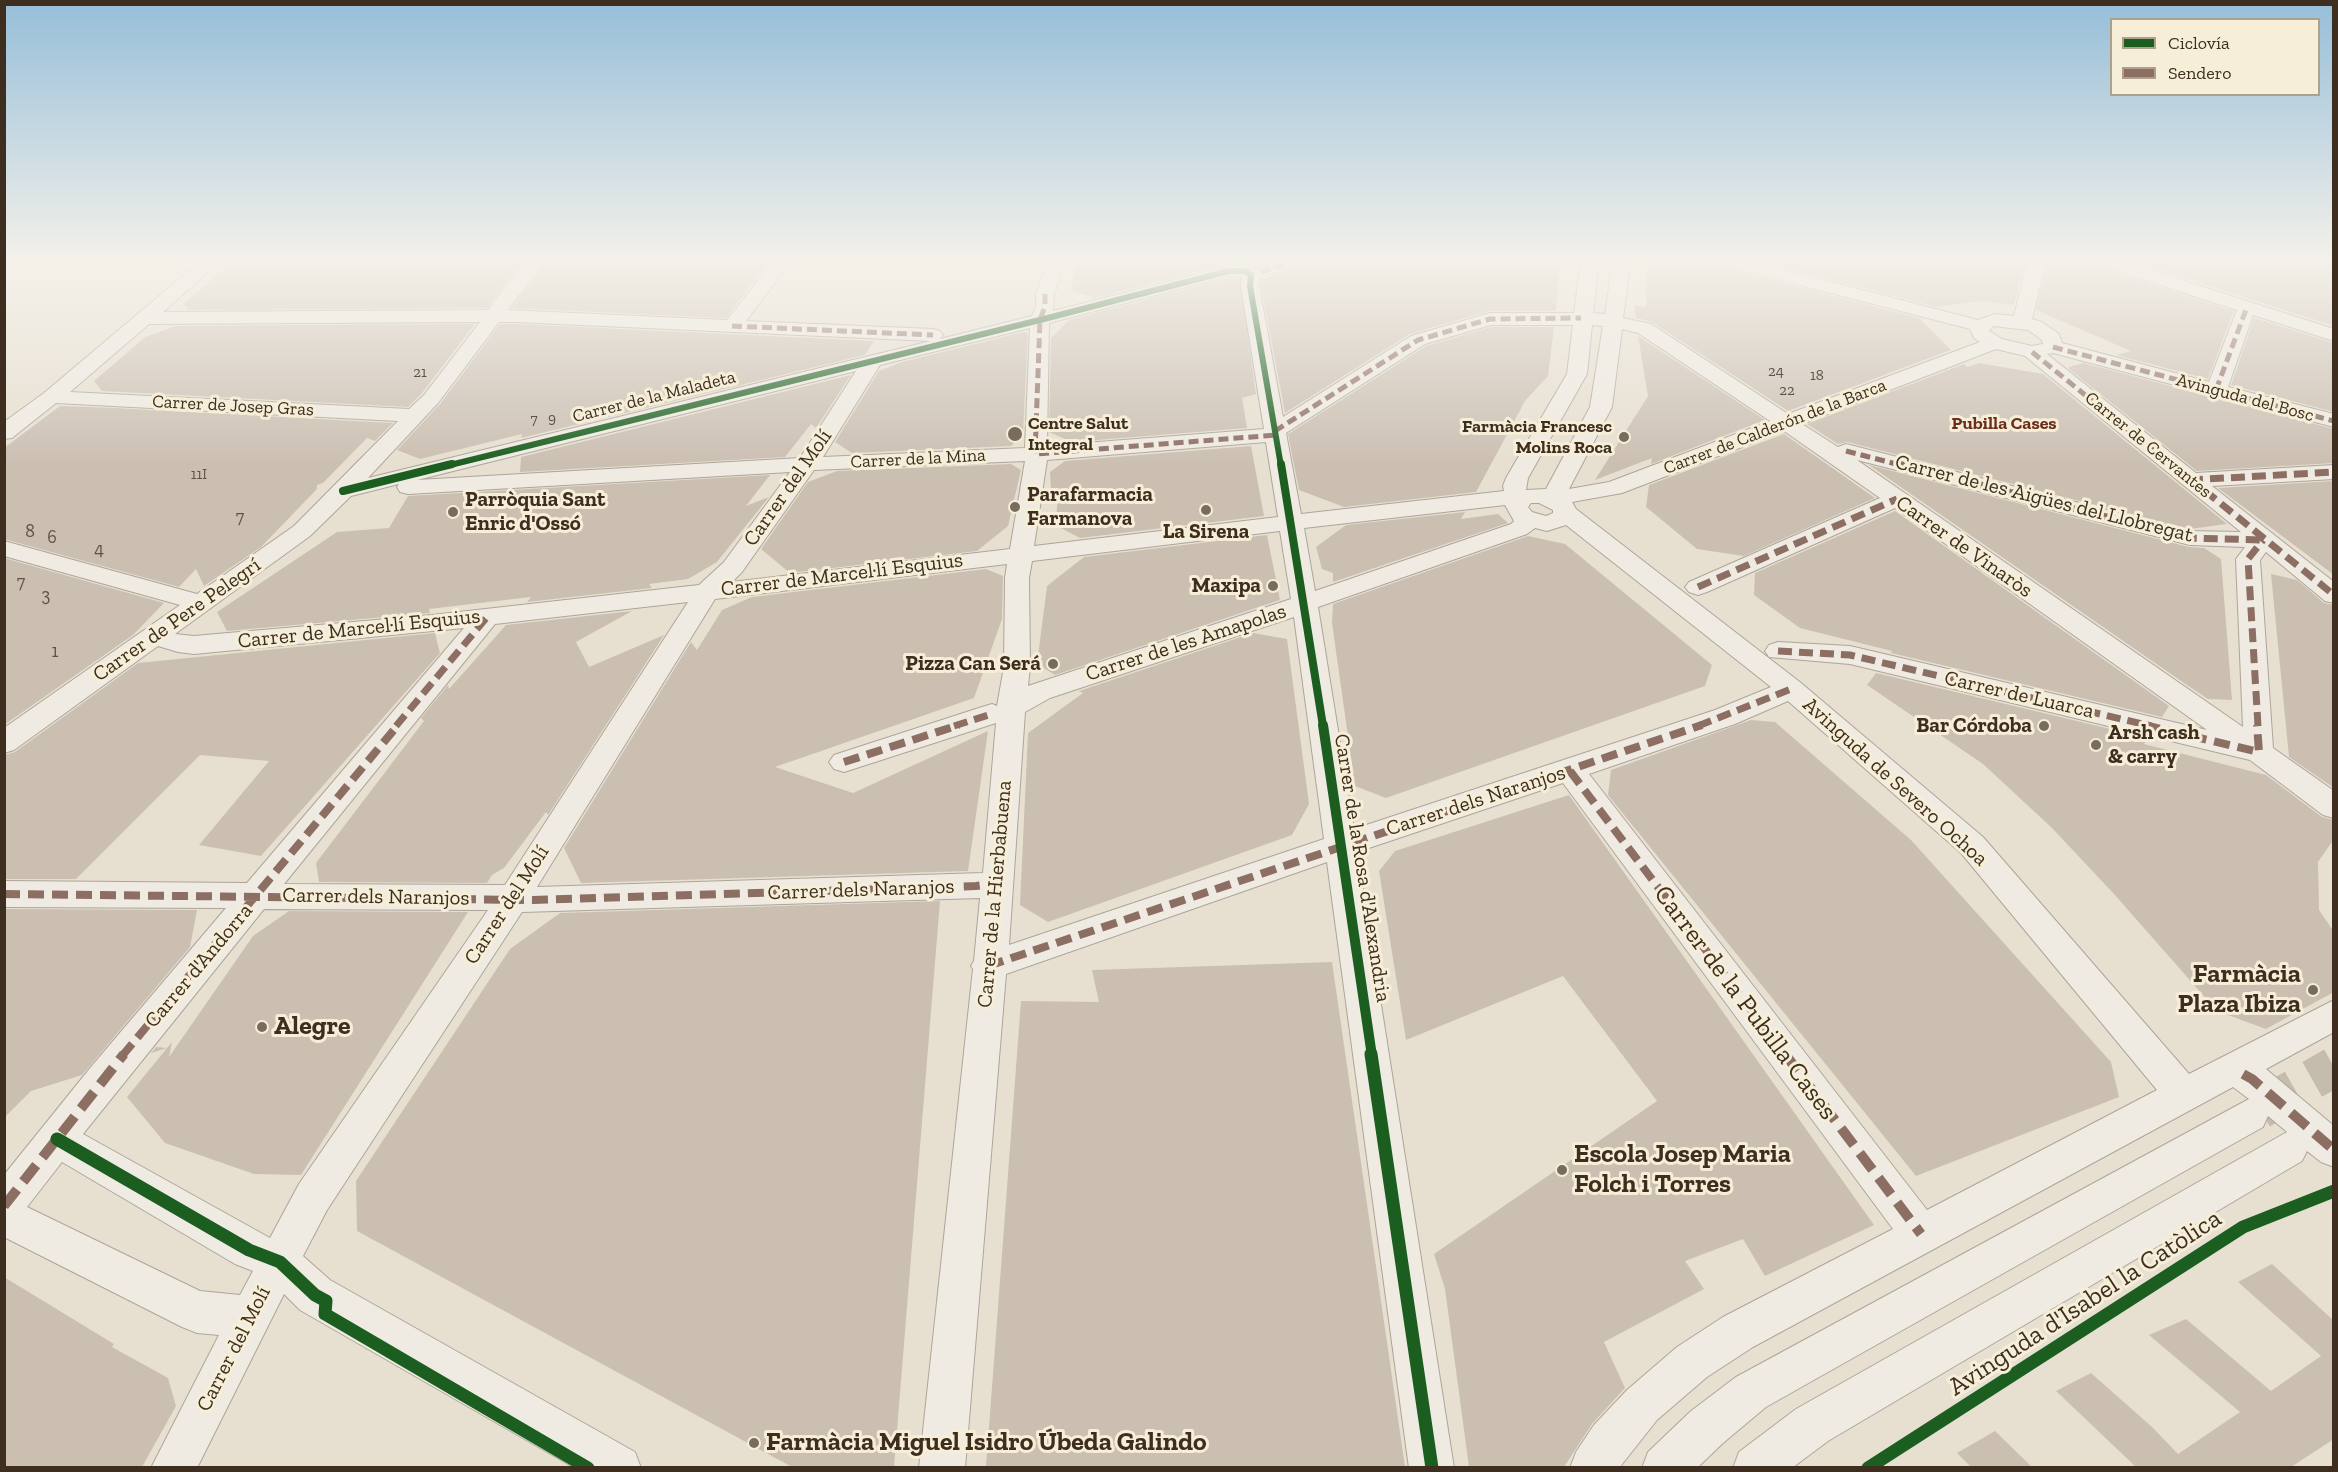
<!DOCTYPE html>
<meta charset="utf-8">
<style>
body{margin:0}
#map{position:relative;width:2338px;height:1472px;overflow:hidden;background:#e7e0d1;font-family:"Zilla Slab",serif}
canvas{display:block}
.frame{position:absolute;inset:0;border:6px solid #3d2e20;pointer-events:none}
.legend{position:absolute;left:2110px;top:18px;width:210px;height:78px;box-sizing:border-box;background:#f7eed8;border:2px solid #ada18e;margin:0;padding:8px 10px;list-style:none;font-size:18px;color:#3d2e20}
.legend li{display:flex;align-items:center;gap:12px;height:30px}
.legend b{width:30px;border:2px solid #ada18e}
</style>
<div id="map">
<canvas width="2338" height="1472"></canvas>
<div class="frame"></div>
<ul class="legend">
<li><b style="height:8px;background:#1b5e20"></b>Ciclovía</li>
<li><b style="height:8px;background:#8d6e63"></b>Sendero</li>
</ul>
</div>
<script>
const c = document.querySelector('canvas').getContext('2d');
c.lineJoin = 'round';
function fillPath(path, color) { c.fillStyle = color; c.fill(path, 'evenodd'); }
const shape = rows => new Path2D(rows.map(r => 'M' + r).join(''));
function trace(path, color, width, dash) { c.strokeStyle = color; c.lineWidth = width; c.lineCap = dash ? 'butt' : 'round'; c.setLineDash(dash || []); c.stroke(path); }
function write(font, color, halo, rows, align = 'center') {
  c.font = font + ' "Zilla Slab",serif'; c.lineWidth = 6; c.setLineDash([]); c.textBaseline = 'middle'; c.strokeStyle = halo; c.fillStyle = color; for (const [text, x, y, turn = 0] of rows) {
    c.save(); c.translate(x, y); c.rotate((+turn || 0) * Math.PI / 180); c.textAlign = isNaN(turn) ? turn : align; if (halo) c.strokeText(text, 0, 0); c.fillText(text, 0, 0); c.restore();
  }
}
const building = shape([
 [236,259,525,259,487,308,189,310,183,304],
 [548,259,771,259,726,318,512,308],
 [1074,259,1277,259,1254,267,1245,264,1228,264,1091,299,1093,297,1072,291],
 [1313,259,1512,259,1560,262,1556,311,1489,311,1410,334,1285,413,1261,286,1262,279,1309,265],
 [1647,259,1710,259,1714,265,1919,318,1951,350,1788,411,1652,322,1636,318,1634,306,1646,307],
 [1751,259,2026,259,2014,305,1982,301,1936,307],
 [2048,259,2087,259,2091,265,2234,311,2208,379,2116,355,2131,351,2036,310],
 [2124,259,2315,259,2325,265,2334,267,2334,326],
 [1229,278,1240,279,1256,394,1242,398,1247,428,1072,442,1049,432,1051,338,1069,320],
 [2254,318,2334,343,2334,412,2231,385],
 [475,324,422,393,408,407,102,391,94,381,145,337,176,326],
 [500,324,515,324,874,341,865,355,521,438,522,434,420,459,397,450,440,404],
 [1491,327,1554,327,1548,376,1525,401,1476,492,1344,507,1299,490,1288,434,1426,346],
 [1024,332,1028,333,1023,434,1011,446,852,453,835,442,879,371,902,362],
 [1638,336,1765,420,1651,464,1652,458,1595,480,1648,396],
 [1979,363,2043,374,2227,524,2190,529,1847,442,1838,444,1807,424,1964,364,1967,367],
 [2083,363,2334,429,2334,463,2197,471,2069,369,2069,367],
 [851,375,816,428,811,424,785,457,520,472,521,457],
 [60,406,115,408,393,423,375,441,367,438,323,483,317,485,317,489,261,547,204,586,196,569,179,587,4,539,4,448],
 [1784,434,1875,498,1744,556,1697,549,1646,507,1649,485],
 [1251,446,1264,516,1080,538,1055,525,1059,491,1051,489,1050,472,1065,461],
 [1011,464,1021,470,1008,526,977,551,790,573,761,549,808,482,837,471],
 [1869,465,2189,547,2204,548,2221,559,2232,700,2208,699,2184,683],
 [770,475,746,506,769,497,717,562,688,579,649,584,652,588,527,602,531,597,429,609,430,613,227,631,217,612,337,532,389,528,408,496],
 [2334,481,2334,575,2218,488],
 [1895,511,2169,706,2162,717,1891,653,1892,651,1800,628,1754,595,1755,573],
 [1465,512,1461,519,1498,514,1508,523,1333,582,1333,573,1322,569,1316,547,1346,525],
 [1267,535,1280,600,1055,675,1037,664,1047,586,1084,557],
 [1528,536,1565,544,1712,665,1705,686,1386,798,1355,786,1332,623,1333,604],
 [4,558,164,603,133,635,4,725],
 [986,569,1003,576,1002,619,974,698,775,767,853,793,988,731,968,871,581,883,564,848,691,642,697,650,722,610,752,597],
 [2271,574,2297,580,2324,603,2334,605,2334,788,2289,757],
 [632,611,576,642,589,667,664,635,548,815,546,812,504,868,492,875,487,883,319,882,316,863,424,721,421,718,448,685,449,689,506,625],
 [435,633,440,653,261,856,199,845,269,761,200,755,76,879,4,879,4,755,15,752,138,663],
 [1253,633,1287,639,1309,804,1292,835,1048,922,1020,905,1028,733,1083,693,1079,691],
 [1876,673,2148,738,2144,744,2266,775,2322,817,2334,820,2334,839,2318,862,2319,910,2334,932,2334,992,2266,1029,2217,1011,2114,894,2052,828,1983,764,1867,685],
 [1751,720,1775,722,1911,840,2111,1062,2119,1097,1916,1176,1608,795,1611,770],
 [1569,795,1874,1225,1765,1276,1743,1239,1685,1261,1704,1289,1604,1342,1625,1388,1592,1424,1564,1467,1469,1467,1445,1289,1434,1254,1657,1101,1563,976,1406,1040,1379,871,1395,851],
 [940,901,894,1467,792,1467,357,1231,356,1181,510,949,560,913],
 [4,909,197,910,190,947,82,1075,31,1091,4,1118],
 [289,911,468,912,301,1175,254,1174,165,1143,127,1097,167,1048,151,1053,156,1047,167,1048,172,1042,169,1057,253,936],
 [1332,962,1405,1467,986,1467,1021,1001,1099,1002,1092,970],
 [2272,1264,2334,1321,2334,1439,2291,1467,2136,1467,2056,1391,2091,1373,2152,1427,2178,1454,2240,1412,2149,1335,2186,1319,2271,1391,2321,1356,2238,1282],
 [4,1277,114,1344,112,1347,168,1378,176,1406,142,1467,4,1467],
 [1995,1431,2032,1467,1971,1467,1957,1453]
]);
const minorTunnel = shape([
 [2260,1109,2334,1067]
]);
const minor = shape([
 [203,259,223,259,163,312,488,310,528,259,546,259,508,310,727,320,775,259,793,259,746,321,933,329,940,331,943,335,940,339,1032,316,1036,306,1036,294,1048,259,1066,259,1054,294,1053,311,1229,266,1245,266,1254,269,1284,259,1311,259,1308,263,1260,277,1259,286,1283,417,1411,336,1490,313,1574,313,1581,259,1599,259,1593,313,1605,314,1613,259,1631,259,1623,318,1651,324,1788,414,1980,342,1974,338,1970,329,1715,263,1712,259,1742,259,1978,320,1995,314,2014,316,2028,259,2046,259,2032,319,2042,322,2059,334,2062,343,2209,382,2237,310,2092,263,2089,259,2116,259,2334,329,2334,341,2253,315,2228,387,2334,414,2334,427,2053,353,2047,354,2196,473,2334,465,2334,479,2212,486,2334,582,2334,603,2325,601,2266,552,2260,560,2273,748,2334,791,2334,818,2323,815,2250,760,1850,664,1769,657,1765,651,1769,645,1778,642,1850,646,2207,730,1895,508,1707,592,1698,595,1689,592,1685,587,1689,582,1880,498,1784,431,1622,493,1572,502,1576,509,1801,683,1983,837,2189,1074,2334,1000,2334,1032,2266,1069,2334,1126,2334,1167,2321,1162,2307,1151,2302,1161,1828,1441,1792,1468,1733,1468,1739,1452,1796,1409,2287,1132,2268,1116,2263,1127,1766,1407,1723,1443,1697,1468,1642,1468,1648,1452,1691,1411,1736,1377,2249,1099,2233,1087,1753,1347,1707,1377,1657,1420,1619,1468,1570,1468,1576,1452,1594,1425,1627,1390,1677,1347,1723,1317,1893,1229,1563,783,1357,852,1454,1468,1409,1468,1327,862,1006,974,965,1468,919,1468,973,969,971,966,974,961,980,898,522,912,327,1210,303,1256,330,1280,635,1452,641,1468,575,1468,300,1310,284,1294,197,1468,151,1468,219,1335,197,1333,182,1327,4,1237,4,1175,91,1067,226,908,4,907,4,881,247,883,464,628,194,654,178,652,158,646,14,750,4,753,4,728,180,605,4,556,4,541,197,594,294,526,398,421,56,403,12,438,4,439,4,422,44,393,203,259],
 [1229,276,1242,277,1241,286,1264,429,1047,446,1049,323,1229,276],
 [480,322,424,395,409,409,70,392,149,324,480,322],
 [499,322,515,322,931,341,368,478,438,403,499,322],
 [1491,325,1573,325,1567,374,1506,478,1503,486,1504,491,1301,514,1286,433,1425,344,1491,325],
 [1592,325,1603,326,1590,407,1546,489,1526,490,1528,478,1587,374,1592,325],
 [1993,326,2028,330,2042,340,2043,344,2032,346,2002,339,1989,331,1993,326],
 [1030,328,1025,448,823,457,880,365,1030,328],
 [1622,329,1638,333,1770,421,1609,482,1569,489,1612,407,1622,329],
 [1996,349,2025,356,2241,532,2190,531,1846,444,1838,447,1802,424,1996,349],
 [856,371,800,458,417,480,856,371],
 [1266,442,1278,517,1034,546,1047,460,1266,442],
 [1857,460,2190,545,2245,547,2236,559,2243,727,1857,460],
 [1025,461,1010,549,732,582,742,572,814,470,1025,461],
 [790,472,724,562,699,585,432,615,194,636,175,634,310,536,351,496,399,484,397,487,400,492,408,494,790,472],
 [1531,503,1539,503,1553,510,1553,513,1546,516,1532,512,1528,507,1531,503],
 [1505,505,1514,521,1511,524,1315,591,1304,528,1505,505],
 [1566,525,1771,687,1715,710,1354,829,1318,607,1527,534,1535,528,1547,531,1566,525],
 [1280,531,1291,599,1028,686,1030,667,1029,578,1032,561,1280,531],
 [1007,564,1005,578,1004,667,997,706,992,704,982,707,834,755,829,762,834,769,844,772,996,723,983,873,537,887,715,599,1007,564],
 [688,602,505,885,284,884,495,624,688,602],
 [1294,617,1324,839,1009,945,1025,712,1050,698,1294,617],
 [1788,701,1961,853,2157,1090,1927,1210,1589,774,1735,724,1788,701],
 [264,909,488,910,299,1184,270,1238,83,1134,264,909],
 [62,1162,235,1264,253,1271,240,1295,200,1291,27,1207,62,1162],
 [2322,259,2334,259,2334,265,2325,263,2322,259]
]);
const quietFar3 = shape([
 [1261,272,1302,259],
 [1045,294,1045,306,1040,320,1035,454,1276,435],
 [732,326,933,335],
 [2053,347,2334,421],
 [2032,352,2173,466],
 [2216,390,2247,307],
 [1275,431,1418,340,1490,319,1581,318],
 [1846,451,1904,466]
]);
const quietFar2 = shape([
 [1898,464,2190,538,2263,540],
 [2172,464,2334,595],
 [2189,480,2334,472],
 [1698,587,1897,499],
 [1778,651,1850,655,2151,726],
 [396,726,488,616],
 [954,726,992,714],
 [1698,726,1791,689],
 [2258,726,2248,559,2263,540]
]);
const quietFar1 = shape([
 [2144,725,2259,752,2257,725],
 [844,762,959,725],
 [1570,771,1786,1056],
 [4,894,533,900,976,886,998,883],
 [988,966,1702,725],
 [122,1056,398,725]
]);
const quiet = shape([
 [1785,1054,1921,1234],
 [2243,1074,2252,1079,2334,1150],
 [4,1206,124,1054]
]);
const cyclewayFar3 = shape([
 [446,466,1040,320,1229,271,1245,271,1251,275,1250,286,1281,466]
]);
const cyclewayFar2 = shape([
 [1281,464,1323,726],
 [343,491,452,464]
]);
const cyclewayFar1 = shape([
 [1323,725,1372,1056]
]);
const cycleway = shape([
 [1371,1054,1432,1468],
 [57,1139,249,1250,280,1262,315,1295,326,1301,325,1314,588,1468],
 [1868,1468,2243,1227,2334,1191]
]);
const markers = [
 [1015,434,8,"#786c5e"],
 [1624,437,6,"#786c5e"],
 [1015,507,6,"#786c5e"],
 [1206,510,6,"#786c5e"],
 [453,512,6,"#786c5e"],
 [1273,586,6,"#786c5e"],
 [1053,664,6,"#786c5e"],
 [2044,726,6,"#786c5e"],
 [2096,745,6,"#786c5e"],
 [2313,990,6,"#786c5e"],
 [262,1027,6,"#786c5e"],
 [1562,1170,6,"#786c5e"],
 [754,1443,6,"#786c5e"]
];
const farNumbernames = [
 ["24",1776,372],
 ["21",420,373],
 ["18",1817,376],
 ["22",1787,391],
 ["9",552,419],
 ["7",534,420],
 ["11I",199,475]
];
const farStreetnames = [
 ["Carrer de la Maladeta",654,397,-14],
 ["Avinguda del Bosc",2245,398,15],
 ["Carrer de Josep Gras",233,406,3],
 ["Carrer de Calderón de la Barca",1775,427,-21],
 ["Carrer de Cervantes",2148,445,39],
 ["Carrer de la Mina",918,459,-3]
];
const farPoinames = [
 ["Centre Salut",1028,424],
 ["Integral",1028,445],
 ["Farmàcia Francesc",1612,427,"right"],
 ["Molins Roca",1612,448,"right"]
];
const farNeighbourhoodnames = [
 ["Pubilla Cases",2004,424]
];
const numberNames = [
 ["7",240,518],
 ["8",30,532],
 ["6",52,538],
 ["4",99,550],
 ["7",21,583],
 ["3",46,596],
 ["1",55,652]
];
const streetNames = [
 ["Carrer del Molí",788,488,-55],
 ["Carrer de les Aigües del Llobregat",2044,499,14],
 ["Carrer de Vinaròs",1964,547,35],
 ["Carrer de Marcel·lí Esquius",842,575,-7],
 ["Carrer de Pere Pelegrí",177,620,-35],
 ["Carrer de Marcel·lí Esquius",359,629,-6],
 ["Carrer de les Amapolas",1186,643,-18],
 ["Carrer de Luarca",2019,695,13],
 ["Avinguda de Severo Ochoa",1895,782,42],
 ["Carrer dels Naranjos",1476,801,-18],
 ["Carrer de la Rosa d'Alexandria",1362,868,81],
 ["Carrer dels Naranjos",861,890,-2],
 ["Carrer de la Hierbabuena",995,894,-85],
 ["Carrer dels Naranjos",376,897,1],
 ["Carrer del Molí",507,905,-57],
 ["Carrer d'Andorra",199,966,-50],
 ["Carrer del Molí",234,1349,-63]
];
const poiNames = [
 ["Parafarmacia",1027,495],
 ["Farmanova",1027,519],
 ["Parròquia Sant",465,500],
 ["Enric d'Ossó",465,524],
 ["La Sirena",1206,532,"center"],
 ["Maxipa",1261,586,"right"],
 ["Pizza Can Será",1041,664,"right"],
 ["Bar Córdoba",2032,726,"right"],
 ["Arsh cash",2108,733],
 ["& carry",2108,757]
];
const nearPoinames = [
 ["Farmàcia",2301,975,"right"],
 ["Plaza Ibiza",2301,1005,"right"],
 ["Alegre",274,1027],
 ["Escola Josep Maria",1574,1155],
 ["Folch i Torres",1574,1185],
 ["Farmàcia Miguel Isidro Úbeda Galindo",766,1443]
];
const nearStreetnames = [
 ["Carrer de la Pubilla Cases",1745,1003,53],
 ["Avinguda d'Isabel la Catòlica",2085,1303,-33]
];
fillPath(building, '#cbbfb2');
trace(minorTunnel, '#c5bcae', 40, [40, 20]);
trace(minor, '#ada599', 2);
fillPath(minor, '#efebe3');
trace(quietFar3, '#8d6e63', 5, [10, 5]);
trace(quietFar2, '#8d6e63', 7, [14, 7]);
trace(quietFar1, '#8d6e63', 8, [16, 8]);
trace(quiet, '#8d6e63', 10, [21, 10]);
trace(cyclewayFar3, '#1b5e20', 6);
trace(cyclewayFar2, '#1b5e20', 8);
trace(cyclewayFar1, '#1b5e20', 10);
trace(cycleway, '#1b5e20', 13);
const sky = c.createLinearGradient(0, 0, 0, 465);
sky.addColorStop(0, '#96bed9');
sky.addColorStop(0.56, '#f4f1ea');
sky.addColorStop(1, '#f4f1ea00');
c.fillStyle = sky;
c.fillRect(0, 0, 2338, 465);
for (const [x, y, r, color] of markers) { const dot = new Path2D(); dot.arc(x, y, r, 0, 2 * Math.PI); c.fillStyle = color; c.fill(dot); trace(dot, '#f7eed8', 2); }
write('15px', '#605244', null, farNumbernames);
write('18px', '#3d2e20', '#f7eed8', farStreetnames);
write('bold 18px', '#3d2e20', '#f7eed8', farPoinames, 'left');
write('bold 18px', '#6b2e1e', '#f7eed8', farNeighbourhoodnames);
write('18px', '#605244', null, numberNames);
write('21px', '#3d2e20', '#f7eed8', streetNames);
write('bold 21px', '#3d2e20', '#f7eed8', poiNames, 'left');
write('bold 26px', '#3d2e20', '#f7eed8', nearPoinames, 'left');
write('26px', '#3d2e20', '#f7eed8', nearStreetnames);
</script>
